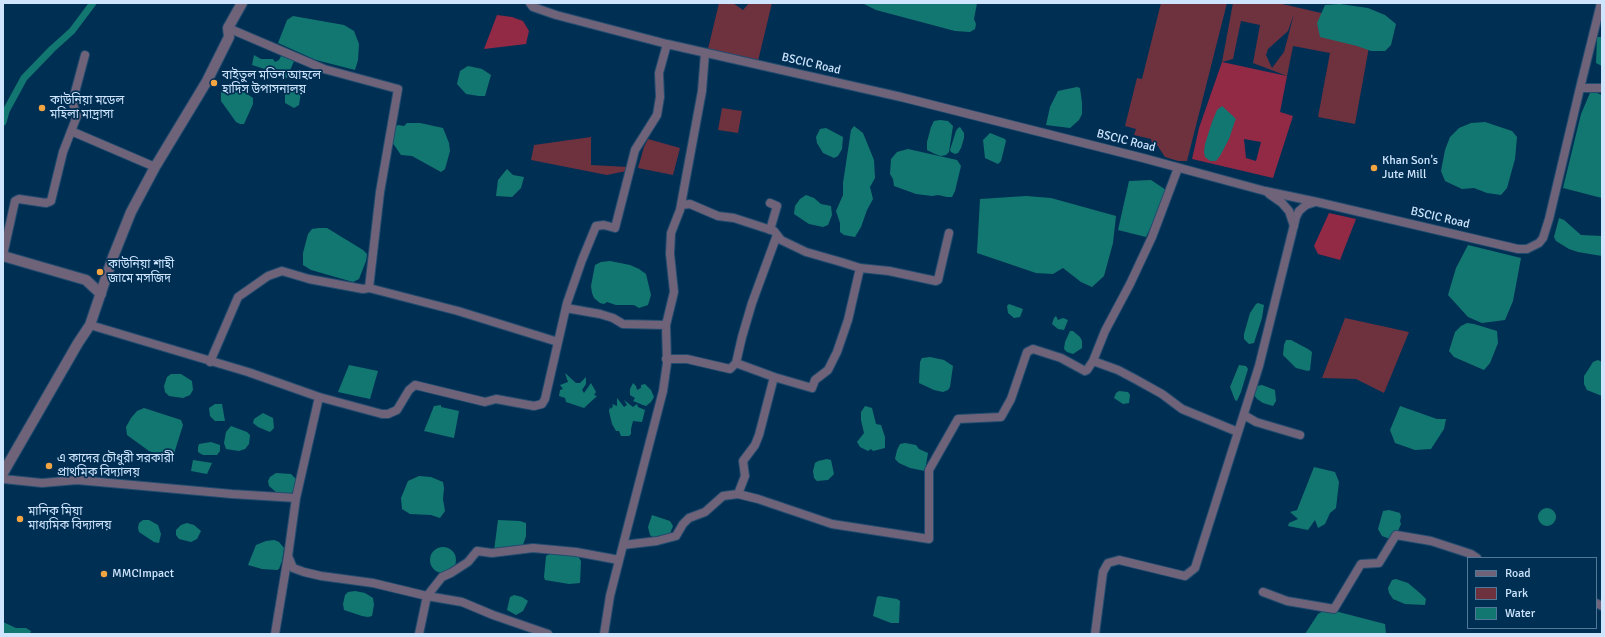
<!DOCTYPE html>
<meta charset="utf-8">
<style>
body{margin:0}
#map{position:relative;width:1605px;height:637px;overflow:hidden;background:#002f54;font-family:Signika,sans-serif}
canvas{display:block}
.frame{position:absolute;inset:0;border:4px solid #cee5fd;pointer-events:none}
.legend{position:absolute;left:1467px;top:557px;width:130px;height:72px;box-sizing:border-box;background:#002f54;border:1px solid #527898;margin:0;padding:5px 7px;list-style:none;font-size:12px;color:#cee5fd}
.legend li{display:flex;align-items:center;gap:8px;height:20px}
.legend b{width:20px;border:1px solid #527898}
</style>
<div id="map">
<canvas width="1605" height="637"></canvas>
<div class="frame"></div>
<ul class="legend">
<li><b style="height:5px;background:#6f6379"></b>Road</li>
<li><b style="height:11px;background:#6e313e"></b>Park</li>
<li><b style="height:11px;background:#137771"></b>Water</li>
</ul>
</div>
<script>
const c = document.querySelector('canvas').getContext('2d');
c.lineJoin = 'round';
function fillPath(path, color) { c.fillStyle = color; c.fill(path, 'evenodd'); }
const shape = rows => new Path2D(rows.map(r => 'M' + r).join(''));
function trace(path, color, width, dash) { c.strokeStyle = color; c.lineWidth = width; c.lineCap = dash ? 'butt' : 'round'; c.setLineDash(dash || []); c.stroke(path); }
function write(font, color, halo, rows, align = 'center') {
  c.font = font + ' Signika,"Noto Sans Bengali",sans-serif'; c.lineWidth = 3.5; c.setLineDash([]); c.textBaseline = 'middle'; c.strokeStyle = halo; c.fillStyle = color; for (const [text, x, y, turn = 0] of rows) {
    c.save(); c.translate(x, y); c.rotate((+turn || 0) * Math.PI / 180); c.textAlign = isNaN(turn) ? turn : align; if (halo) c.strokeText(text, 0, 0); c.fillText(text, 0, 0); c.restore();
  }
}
const green = shape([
 [719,3,733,3,743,10,749,3,772,3,758,61,708,49],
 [1161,3,1227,3,1187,161,1178,161,1165,157,1157,145,1152,143,1151,139,1134,135,1136,129,1125,126,1137,78,1142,79],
 [1233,3,1278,3,1373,25,1355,124,1318,117,1330,53,1293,46,1287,76,1253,63,1260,25,1241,21,1233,59,1222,62],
 [1294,14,1284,52,1272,68,1266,55,1268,49,1288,31],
 [722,108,742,111,738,133,718,130],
 [591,137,591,165,628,167,626,171,607,175,531,160,534,145],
 [648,139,680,148,673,175,638,168,644,147],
 [1345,318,1409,332,1384,393,1356,379,1322,378]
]);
const forest = shape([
 [497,15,512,17,523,21,529,31,526,44,484,49],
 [1222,62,1287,76,1280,112,1293,116,1273,178,1192,159,1199,128],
 [1244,139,1261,142,1256,161,1246,158],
 [1329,213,1356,219,1340,260,1318,254,1314,246]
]);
const water = shape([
 [862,3,977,3,974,19,976,24,975,29,970,32,955,31,876,10],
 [1340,4,1368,8,1385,15,1396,24,1391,45,1385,51,1371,51,1357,46,1320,37,1317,23,1325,5],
 [293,16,344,25,354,31,359,44,358,60,355,70,316,60,278,43,287,20],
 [1597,37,1602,37,1602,66,1596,63],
 [254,55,261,59,273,59,275,62,279,60,281,56,294,61,287,78,271,71,252,65],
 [468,66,482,69,491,75,485,96,479,96,466,94,457,84,460,71],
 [225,87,241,90,253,98,253,104,244,124,240,124,236,122,221,101,221,92],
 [289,87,297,88,301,92,299,105,294,108,285,103,285,93,286,89],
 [1077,87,1080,88,1082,103,1082,114,1079,120,1070,128,1046,125,1050,107,1058,91],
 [1594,92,1602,95,1602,198,1563,188,1581,114,1590,93],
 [1222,106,1233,116,1236,119,1235,121,1229,139,1220,156,1216,161,1210,161,1205,157,1204,152,1205,144,1212,122,1217,110],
 [940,120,948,121,953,126,949,152,946,155,941,156,935,154,927,150,927,142,931,127,934,121],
 [1485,122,1512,131,1517,137,1515,159,1507,188,1501,195,1487,193,1474,188,1462,189,1445,181,1441,171,1445,150,1450,137,1459,128,1471,123],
 [407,123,420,123,443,128,449,143,450,151,445,169,441,172,412,156,401,155,392,142,395,127,398,125,404,126],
 [854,126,863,133,874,160,875,178,870,187,873,199,867,210,861,227,855,237,844,235,840,232,840,223,836,211,843,195,843,183,845,170,851,130],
 [960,127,964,133,964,138,961,148,958,153,955,154,951,152,950,150,956,131,958,128],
 [826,128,843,137,842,149,838,156,834,158,823,153,817,143,816,137,820,129],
 [990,133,1005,139,1006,141,1001,161,998,164,985,158,983,140],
 [908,149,957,160,961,166,955,191,952,197,947,197,938,195,932,196,916,194,894,186,893,179,890,174,891,159,897,152],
 [507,169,513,175,524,177,521,188,512,197,496,196,498,180],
 [1151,180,1166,190,1159,210,1146,237,1118,230,1129,181],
 [806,195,814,198,821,204,831,206,832,215,828,225,823,227,809,224,794,214,795,206,800,199],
 [1026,196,1051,198,1116,216,1113,243,1104,276,1092,287,1081,282,1063,268,1053,274,1036,273,977,253,980,199],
 [1559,218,1564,220,1581,235,1602,236,1602,256,1578,252,1569,249,1556,241,1554,237],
 [319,228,327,228,363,250,367,254,366,261,359,279,353,282,311,270,303,265,303,253,308,234,312,229],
 [1468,245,1521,258,1513,301,1505,320,1482,323,1468,317,1448,295,1456,268],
 [610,261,630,265,639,269,646,274,651,295,648,305,639,308,634,305,616,305,607,302,604,304,600,303,594,298,592,293,591,286,595,265,601,262],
 [1258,303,1264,305,1262,318,1254,343,1249,344,1244,339,1244,334,1250,313,1256,304],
 [1009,304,1023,309,1020,317,1014,318,1008,313,1007,306],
 [1056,316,1058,320,1063,318,1068,320,1064,330,1058,329,1052,324,1054,318],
 [1467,323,1474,324,1497,331,1498,343,1490,363,1484,370,1454,357,1449,351,1455,332,1461,326],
 [1070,331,1073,331,1080,337,1082,341,1082,348,1073,354,1067,352,1064,349,1065,342],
 [1286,340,1291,340,1308,349,1312,352,1310,370,1308,371,1296,368,1283,355,1284,345],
 [930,357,944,360,953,366,950,387,948,390,943,392,934,390,919,383,920,362,922,358],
 [1598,360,1602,362,1602,396,1587,390,1584,384,1584,376,1588,370,1593,362],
 [349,365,378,371,370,399,338,392],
 [1239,365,1246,366,1248,369,1241,392,1237,401,1235,400,1230,387],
 [565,373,576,383,580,383,586,377,586,384,582,390,584,393,591,383,596,392,594,395,597,396,584,408,566,402,565,398,559,396,560,390,563,389,560,385,568,382],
 [171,374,181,374,192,381,193,390,190,395,183,398,169,396,165,392,164,386,167,377],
 [633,383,636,386,637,390,641,388,641,385,645,384,651,390,654,397,651,402,646,406,643,405,633,401,635,398,630,395,630,389],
 [1262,385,1275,390,1276,401,1273,406,1263,403,1257,399,1254,395,1257,386],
 [1119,391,1128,392,1130,395,1129,403,1123,404,1114,398,1116,393],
 [617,398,624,407,627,405,624,400,633,407,637,404,638,407,645,410,642,422,633,421,631,429,631,434,629,436,621,436,619,431,616,431,612,424,609,411,610,407,611,409,613,406,612,404,617,406],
 [215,404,222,404,225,421,215,421,210,416,209,408],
 [441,405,441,407,459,411,454,438,424,431,434,406],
 [865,406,872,408,876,424,881,425,885,437,885,448,873,451,871,449,868,451,860,447,857,442,864,433,861,420,861,412],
 [1400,406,1437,419,1446,419,1444,429,1431,449,1415,450,1395,443,1390,430],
 [144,408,181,420,183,425,172,460,149,451,127,435,126,427,131,418,137,411],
 [263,413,273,418,274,428,270,432,258,427,253,423,254,419],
 [231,426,247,432,250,435,249,444,245,449,239,451,226,449,224,443,226,432],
 [211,442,220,445,220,451,217,455,203,455,198,452,198,447,199,444],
 [905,443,916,445,919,449,928,453,925,471,910,468,899,463,895,459,897,450,900,444],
 [827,459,831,460,834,474,828,480,817,481,814,478,813,471,815,463,818,461],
 [193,460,212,463,207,474,191,471],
 [1314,467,1335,472,1339,482,1336,508,1330,513,1325,524,1318,528,1315,520,1308,530,1288,526,1289,523,1298,519,1290,512,1297,510],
 [276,473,291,474,298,481,296,487,291,494,277,493,269,486,268,481,270,477],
 [419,476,431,477,443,482,444,488,443,499,445,511,440,518,431,515,410,514,402,509,401,498,408,481],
 '1538 517a9 9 0 1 1 18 0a9 9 0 1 1-18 0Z',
 [1389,510,1400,513,1401,517,1400,521,1401,524,1398,531,1390,539,1382,536,1378,529,1383,511],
 [652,515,670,521,673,526,669,536,654,538,650,535,648,527],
 [143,520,149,520,158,525,161,534,159,543,154,542,139,532,138,528,139,523],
 [498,520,520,521,526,523,526,536,522,548,494,551],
 [187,523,194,525,201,531,197,539,191,542,179,539,176,535,176,530,181,525],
 [274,540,279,542,284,548,282,561,279,569,277,570,262,569,248,565,256,545,266,541],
 '430 560a13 13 0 1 1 26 0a13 13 0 1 1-26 0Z',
 [550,554,578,556,581,561,580,583,569,584,545,580,544,577,546,556],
 [1396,579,1408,583,1421,594,1426,599,1425,605,1405,604,1393,599,1389,593,1388,588,1392,580],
 [355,591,365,593,373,598,374,605,372,616,368,617,362,616,344,610,343,604,345,595,348,592],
 [514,595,522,597,528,601,523,611,516,615,507,610,510,597],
 [879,596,897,599,900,601,899,623,891,623,873,616,877,597],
 [1327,609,1385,624,1386,634,1305,634,1318,614],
 [3,622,16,628,26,628,31,631,30,634,3,634]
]);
const canal = shape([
 [3,122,6,111,24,78,52,49,72,31,93,3]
]);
const minor = shape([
 [530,3,533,7,556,15,667,44,901,97,1143,158,1265,191,1317,202,1518,249,1527,249,1539,243,1543,238,1549,219,1580,88,1602,88],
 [1580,88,1601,3],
 [71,131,155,167],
 [1269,194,1282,203,1289,211,1294,226],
 [681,205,690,204,718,216,734,218,774,231,781,240,806,252,841,262,860,268,889,271,936,281,938,280,949,233],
 [770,230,777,206,770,203],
 [3,255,15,201,19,199,46,203,51,201,63,152,77,116,73,104,74,96,85,55],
 [369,288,458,311,558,342],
 [566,308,600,314,613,318,623,324,666,325],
 [90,325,248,372,319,397,382,414,388,414,397,410,409,390,415,385,485,402,496,399,534,406,542,404,545,399,567,303,582,260,596,226,604,225,615,228,635,150,657,115,660,97,659,73,667,44],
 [666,359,687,359,730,369,736,363,742,337,752,303,777,235],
 [1093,361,1118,370,1135,379,1162,394,1182,409,1238,432],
 [210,362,238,297,268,276,282,271,309,279,363,289,369,288,380,192,398,89,324,69,228,28],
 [736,363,774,377,759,435,755,445,743,461,745,476,738,494],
 [774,377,812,388,815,380,828,370,837,352,848,320,860,268],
 [1244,415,1256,422,1300,435],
 [3,479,42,483,77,480,232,494,296,498],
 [623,545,657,541,676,536,683,524,689,518,705,512,723,496,738,494,758,499,832,524,929,539,929,470,958,419,1001,417,1011,399,1027,352,1033,349,1061,358,1085,371,1087,370,1093,361,1105,331,1130,284,1152,237,1178,168],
 [288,556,293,568,304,572,321,576,373,583,427,596,442,577,451,573,468,562,477,551,492,553,533,548,576,552,619,560],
 [1263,592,1287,601,1334,609,1361,564,1379,563,1396,535,1431,541,1471,554,1477,558],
 [1596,603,1602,606],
 [275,634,288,556,296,498,319,397],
 [419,634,427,596,462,602,493,615,548,634],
 [604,634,610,596,623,545,663,391,667,363,666,325,674,292,670,254,671,233,680,210,702,91,705,53],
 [1095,634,1103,572,1108,563,1119,560,1185,576,1195,568,1259,366,1296,217,1299,211,1306,205,1315,202]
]);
const tertiary = shape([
 [3,256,86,280,101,294],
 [3,473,78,343,90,325,113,257,131,212,155,167,207,81,229,37,228,28,242,3]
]);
const markers = [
 [214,83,4,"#f3a542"],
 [42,108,4,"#f3a542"],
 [1374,168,4,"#f3a542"],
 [100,272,4,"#f3a542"],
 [49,466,4,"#f3a542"],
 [20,519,4,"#f3a542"],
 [104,574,4,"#f3a542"]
];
const streetNames = [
 ["BSCIC Road",811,64,13],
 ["BSCIC Road",1126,141,14],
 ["BSCIC Road",1440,218,13]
];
const poiNames = [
 ["বাইতুল মতিন আহলে",222,76],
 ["হাদিস উপাসনালয়",222,90],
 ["কাউনিয়া মডেল",50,101],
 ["মহিলা মাদ্রাসা",50,115],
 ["Khan Son's",1382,161],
 ["Jute Mill",1382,175],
 ["কাউনিয়া শাহী",108,265],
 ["জামে মসজিদ",108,279],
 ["এ কাদের চৌধুরী সরকারী",57,459],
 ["প্রাথমিক বিদ্যালয়",57,473],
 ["মানিক মিয়া",28,512],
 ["মাধ্যমিক বিদ্যালয়",28,526],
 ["MMCImpact",112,574]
];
fillPath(green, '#6e313e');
fillPath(forest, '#922945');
fillPath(water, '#137771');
trace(canal, '#137771', 7);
trace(minor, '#214c6f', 10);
trace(tertiary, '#214c6f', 12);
trace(minor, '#6f6379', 8);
trace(tertiary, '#6f6379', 10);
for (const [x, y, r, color] of markers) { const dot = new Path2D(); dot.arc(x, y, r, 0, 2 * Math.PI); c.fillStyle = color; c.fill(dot); trace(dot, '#002f54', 1.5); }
write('12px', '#cee5fd', '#002f54', streetNames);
write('12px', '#cee5fd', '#002f54', poiNames, 'left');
</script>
